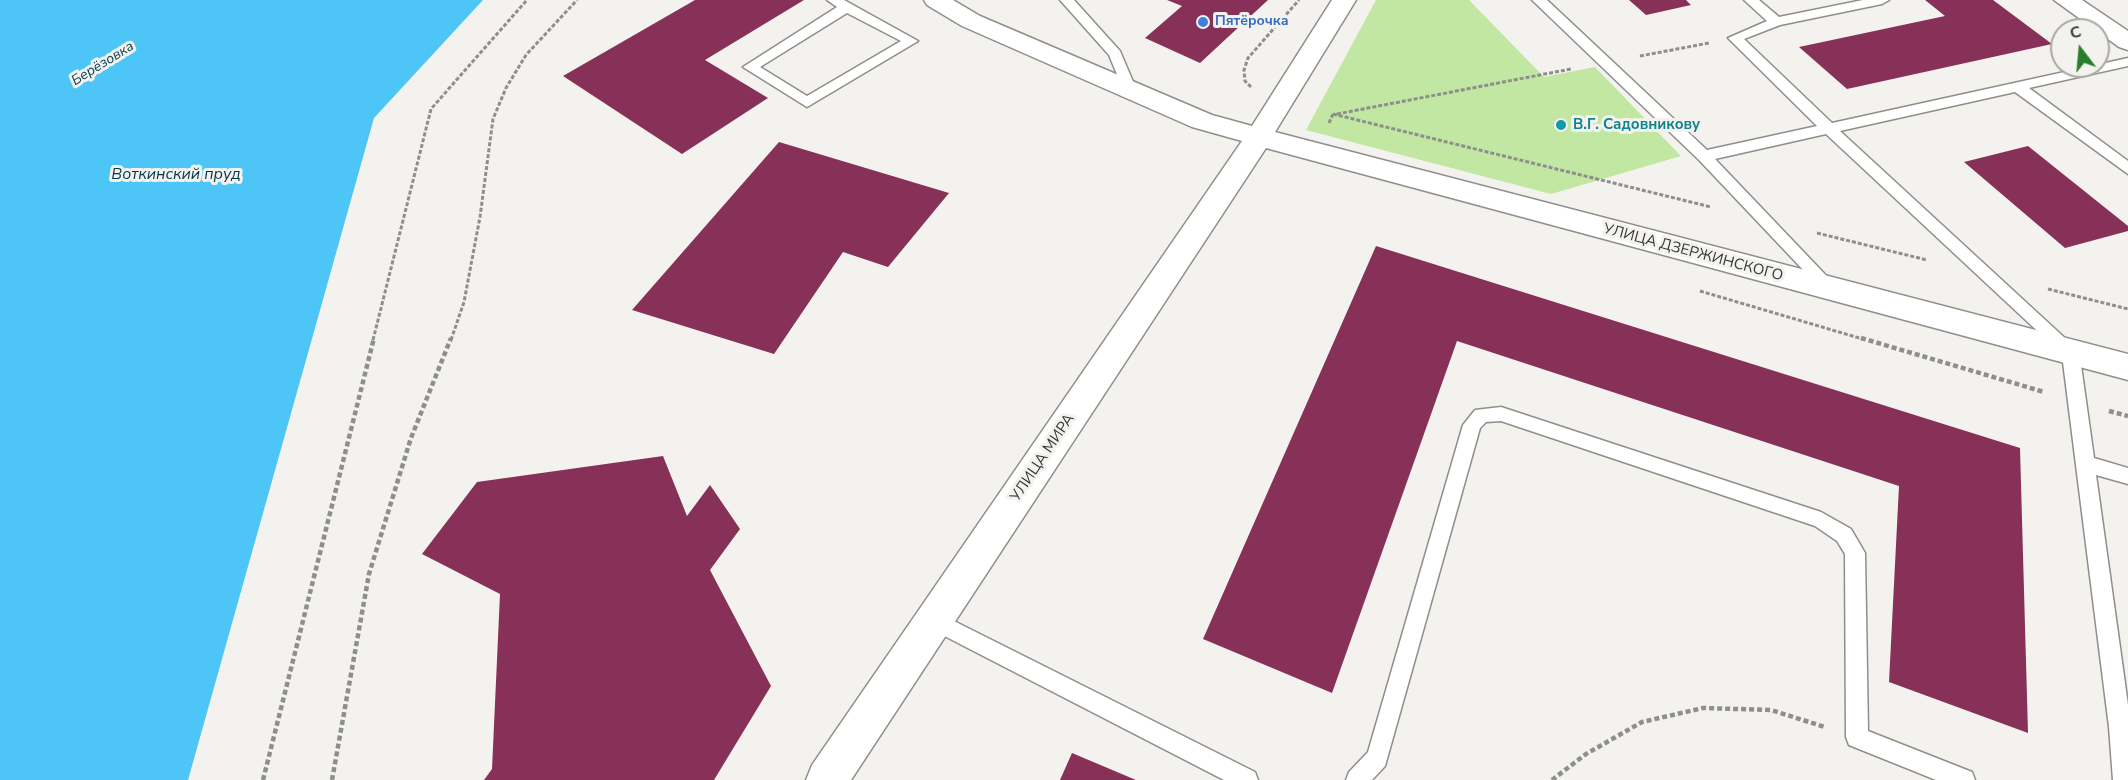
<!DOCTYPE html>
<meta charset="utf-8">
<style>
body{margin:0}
#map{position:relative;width:2128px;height:780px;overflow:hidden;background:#f3f2ee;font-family:"Nunito Sans",sans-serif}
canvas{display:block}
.north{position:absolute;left:2050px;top:18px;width:60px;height:60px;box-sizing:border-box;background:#f3f2ee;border:2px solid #a8a8a4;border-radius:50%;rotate:344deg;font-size:16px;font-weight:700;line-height:24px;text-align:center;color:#383836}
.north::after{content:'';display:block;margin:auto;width:21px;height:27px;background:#277f2e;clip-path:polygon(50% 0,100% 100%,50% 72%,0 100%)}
</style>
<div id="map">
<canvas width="2128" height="780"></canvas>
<div class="north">С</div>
</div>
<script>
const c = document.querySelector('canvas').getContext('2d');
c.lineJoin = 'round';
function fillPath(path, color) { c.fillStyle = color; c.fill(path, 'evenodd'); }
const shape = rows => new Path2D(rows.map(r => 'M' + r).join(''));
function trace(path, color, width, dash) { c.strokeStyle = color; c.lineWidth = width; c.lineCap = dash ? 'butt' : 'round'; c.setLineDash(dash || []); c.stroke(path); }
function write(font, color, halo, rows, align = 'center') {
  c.font = font + ' "Nunito Sans",sans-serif'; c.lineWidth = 6; c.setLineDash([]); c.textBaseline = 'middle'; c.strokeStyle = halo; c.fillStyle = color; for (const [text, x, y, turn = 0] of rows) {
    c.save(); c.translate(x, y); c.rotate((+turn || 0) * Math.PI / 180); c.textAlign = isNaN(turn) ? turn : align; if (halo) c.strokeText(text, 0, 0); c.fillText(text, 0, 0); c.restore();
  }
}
const green = shape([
 [1376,0,1469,0,1544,77,1595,67,1681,156,1551,194,1306,130]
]);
const water = shape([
 [0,0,483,0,374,118,188,780,0,780]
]);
const building = shape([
 [695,0,804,0,705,60,768,98,682,154,563,76],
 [1167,0,1268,0,1200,63,1145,38,1182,6],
 [1629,0,1686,0,1691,5,1646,15],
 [1925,0,1993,0,2052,44,1847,89,1799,47,1945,16],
 [779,142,949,193,888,267,843,252,774,354,632,310],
 [2028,146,2128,226,2128,231,2065,248,1964,162],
 [1376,246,2020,448,2028,733,1889,682,1899,486,1457,341,1332,693,1203,639],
 [663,456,687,516,710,485,740,529,710,570,771,686,714,780,484,780,492,769,500,594,422,554,477,482],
 [1072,753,1136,780,1060,780]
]);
const pathFar1 = shape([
 [1640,56,1709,43],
 [1251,87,1245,81,1244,70,1248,58,1299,0],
 [1333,114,1711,207],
 [1337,114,1571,69],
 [1329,123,1333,114],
 [1817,233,1927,260],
 [2048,289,2128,309],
 [1700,291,1866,340],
 [373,340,431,109,527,0],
 [451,340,464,302,480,217,493,119,506,88,526,55,577,0]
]);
const path = shape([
 [1861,338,2044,392],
 [2109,411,2128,416],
 [263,780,374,338],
 [332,780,369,574,411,438,451,338],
 [1552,780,1586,754,1642,722,1703,708,1771,710,1825,727]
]);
const service = shape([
 [827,0,844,0,918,41,807,107,743,67,837,7,827,0],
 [847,13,901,41,807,96,760,67,847,13],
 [1060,0,1074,0,1120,51,1137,91,1135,94,1125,94,1109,55,1060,0],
 [1532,0,1547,0,1707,150,1817,126,1728,38,1767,21,1744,0,1759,0,1779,17,1863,0,1889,0,1882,4,1780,25,1744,39,1832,123,2128,58,2128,66,2029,88,2128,161,2128,174,2015,92,1840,131,2079,351,2094,458,2128,468,2128,484,2096,475,2128,705,2128,780,2113,780,2109,727,2062,354,1826,134,1715,159,1839,289,1837,293,1825,293,1699,160,1532,0],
 [1501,407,1821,512,1851,529,1865,553,1868,731,1972,772,1975,780,1936,780,1849,745,1846,737,1845,554,1837,541,1815,526,1501,421,1486,422,1480,428,1385,766,1372,780,1346,780,1349,772,1368,752,1463,425,1475,410,1501,407],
 [934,611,1255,772,1258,780,1224,780,927,627,924,620,927,613,934,611]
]);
const minor = shape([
 [2054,0,2082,0,2128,31,2128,50,2119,47,2054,0]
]);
const secondary = shape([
 [924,0,953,0,980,16,1212,115,1252,126,1332,0,1356,0,1275,132,2128,354,2128,380,1266,148,851,780,806,780,812,765,1242,141,1192,127,962,26,927,5,924,0]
]);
const markers = [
 [1203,22,6,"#3f7fe0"],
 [1561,125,6,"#0f9aa8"]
];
const farShopnames = [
 ["Пятёрочка",1215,22]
];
const farWaternames = [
 ["Берёзовка",103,64,-32]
];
const cultureNames = [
 ["В.Г. Садовникову",1573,125]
];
const streetNames = [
 ["УЛИЦА ДЗЕРЖИНСКОГО",1693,253,15],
 ["УЛИЦА МИРА",1043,458,-56]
];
const waterNames = [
 ["Воткинский пруд",176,175]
];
fillPath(green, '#c1e7a2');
fillPath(water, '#4dc6f7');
fillPath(building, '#873159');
trace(service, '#8f8e8a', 3);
trace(minor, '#8f8e8a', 3);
trace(secondary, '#8f8e8a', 3);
trace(pathFar1, '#8e8e8b', 3, [4, 2]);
trace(path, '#8e8e8b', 4.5, [5, 3]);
fillPath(service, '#fff');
fillPath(minor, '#fff');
fillPath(secondary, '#fff');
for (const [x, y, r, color] of markers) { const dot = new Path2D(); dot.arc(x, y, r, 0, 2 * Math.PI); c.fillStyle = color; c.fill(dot); trace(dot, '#f3f2ee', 2); }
write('bold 14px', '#366cbe', '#f3f2ee', farShopnames, 'left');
write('italic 14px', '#033a4e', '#f3f2ee', farWaternames);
write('bold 15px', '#0d838f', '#f3f2ee', cultureNames, 'left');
write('15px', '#383836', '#f3f2ee', streetNames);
write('italic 16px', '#033a4e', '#f3f2ee', waterNames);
</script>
